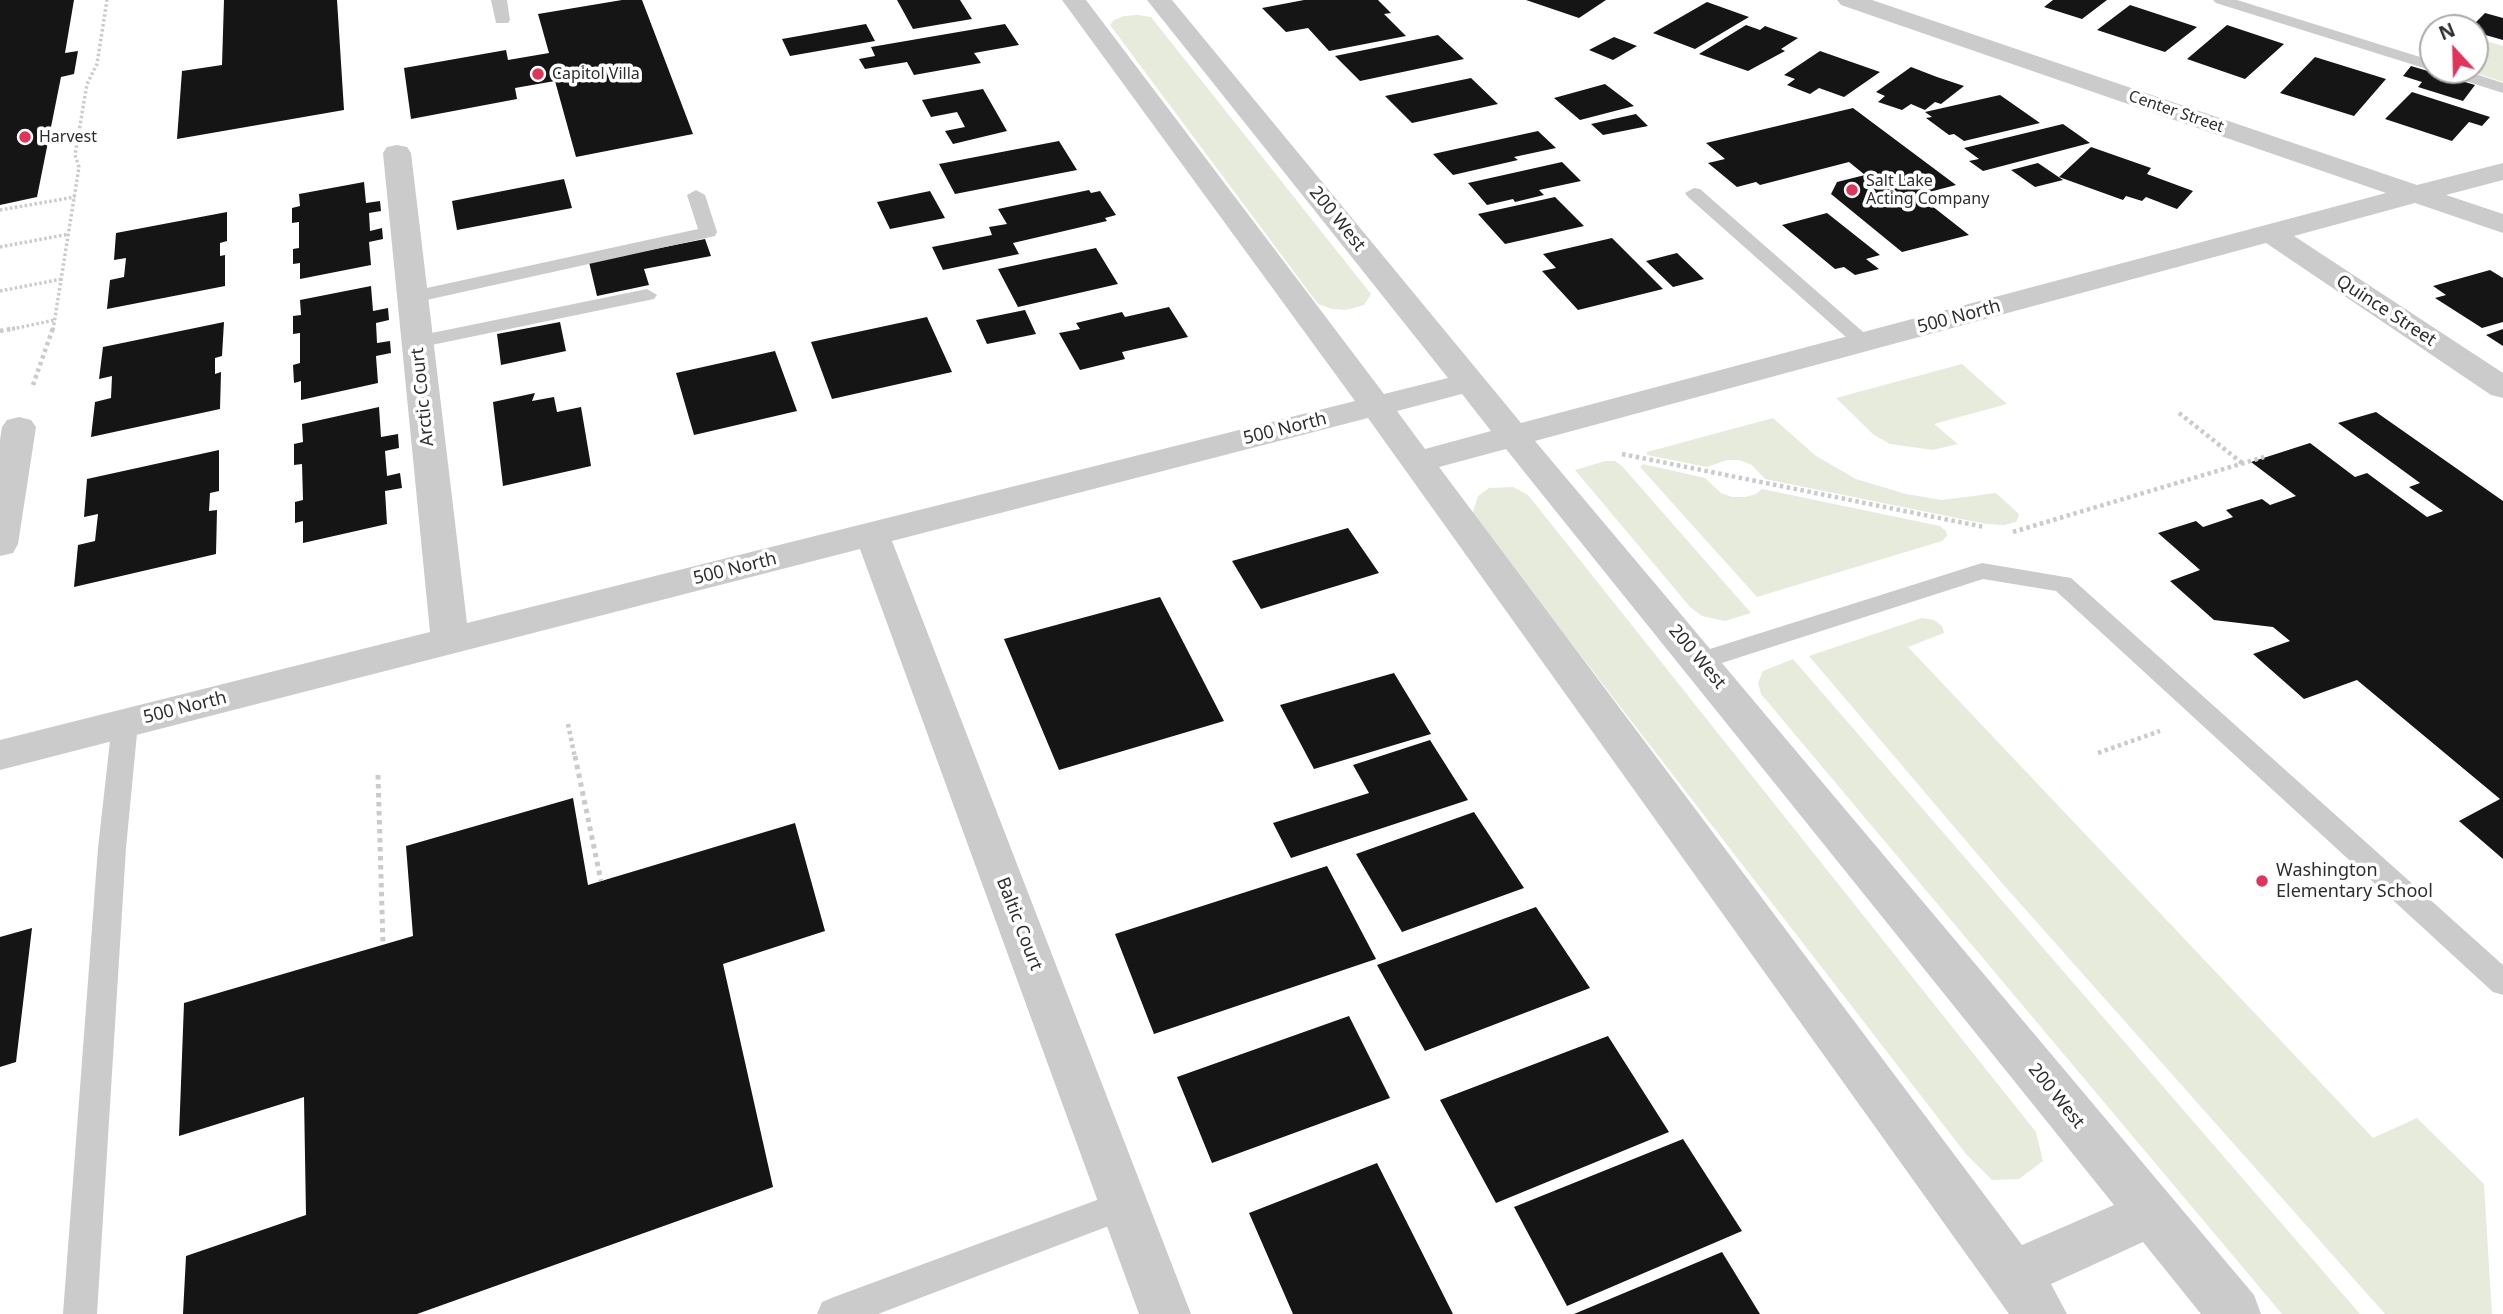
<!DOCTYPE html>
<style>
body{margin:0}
#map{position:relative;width:2503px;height:1314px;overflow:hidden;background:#fff;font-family:"Noto Sans",sans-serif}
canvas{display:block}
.north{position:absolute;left:2419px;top:14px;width:70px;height:70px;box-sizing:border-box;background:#fff;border:2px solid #ababab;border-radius:50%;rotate:338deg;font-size:19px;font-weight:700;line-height:28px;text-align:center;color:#2e2e2e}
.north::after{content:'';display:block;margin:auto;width:24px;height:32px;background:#e1345b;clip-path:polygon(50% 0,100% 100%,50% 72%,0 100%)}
</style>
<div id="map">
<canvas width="2503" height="1314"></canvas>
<div class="north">N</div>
</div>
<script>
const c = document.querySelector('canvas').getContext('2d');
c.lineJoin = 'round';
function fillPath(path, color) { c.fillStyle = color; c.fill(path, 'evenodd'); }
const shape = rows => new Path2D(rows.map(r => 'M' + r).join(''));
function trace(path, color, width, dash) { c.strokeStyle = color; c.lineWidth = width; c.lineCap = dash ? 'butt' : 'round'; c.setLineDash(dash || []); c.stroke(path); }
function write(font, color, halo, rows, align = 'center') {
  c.font = font + ' "Noto Sans",sans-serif'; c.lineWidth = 7; c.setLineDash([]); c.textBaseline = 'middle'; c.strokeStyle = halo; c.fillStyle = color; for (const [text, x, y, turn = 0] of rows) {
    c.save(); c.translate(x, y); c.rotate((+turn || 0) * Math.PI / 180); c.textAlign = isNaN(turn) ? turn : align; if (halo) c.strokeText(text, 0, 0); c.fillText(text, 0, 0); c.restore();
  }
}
const green = shape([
 [1138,15,1151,17,1371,294,1364,305,1346,310,1332,309,1318,304,1110,25,1114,20,1124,16],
 [2479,39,2503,46,2503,82,2466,70,2475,70,2475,43],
 [1962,364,2007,404,1934,424,1958,444,1933,450,1890,444,1874,435,1836,398],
 [1773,418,1816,456,1856,479,1906,494,1942,500,1996,493,2019,514,2018,518,2016,522,2004,525,1986,524,1765,479,1752,465,1739,460,1727,460,1707,467,1647,455,1647,452],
 [1605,461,1615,461,1622,466,1751,613,1725,621,1702,616,1691,608,1575,470],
 [1643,464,1705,478,1721,493,1732,497,1745,497,1756,494,1762,489,1940,526,1946,531,1947,536,1942,541,1757,597,1640,467],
 [1513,487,1528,495,2036,1132,2043,1161,2019,1179,1992,1180,1966,1154,1472,515,1478,496,1489,488],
 [1922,618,1934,620,1942,626,1944,633,1908,647,2373,1138,2417,1118,2484,1184,2492,1314,2385,1314,2001,882,1809,656],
 [1793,659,2360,1314,2282,1314,1761,694,1758,683,1763,671]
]);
const building = shape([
 [0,0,74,0,65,53,78,51,74,74,61,77,37,197,0,205],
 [224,0,337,0,344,110,177,139,182,71,222,65],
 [622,0,642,0,693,134,576,157,555,81,515,88,517,99,411,119,404,68,506,50,508,60,549,53,538,14],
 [897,0,960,0,972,19,913,29],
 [1304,0,1378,0,1391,13,1384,14,1406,36,1329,51,1308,28,1286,32,1262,8],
 [1526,0,1606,0,1579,18],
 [2053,0,2107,0,2082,19,2044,7],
 [1707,2,1749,17,1695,49,1653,33],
 [2130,5,2197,27,2165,52,2097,30],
 [2485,13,2503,18,2503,40,2475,32,2475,28,2470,28],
 [866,24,875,41,790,56,782,39],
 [1005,24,1019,45,974,53,981,63,914,75,907,62,865,69,859,59,875,56,871,47],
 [1746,25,1760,30,1765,26,1798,38,1781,49,1785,51,1748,71,1699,54],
 [2227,25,2284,44,2245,79,2187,59],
 [1438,35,1464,59,1360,81,1335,56],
 [1614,37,1637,46,1613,60,1589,50],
 [1820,51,1880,72,1844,97,1819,88,1810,94,1787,85,1795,79,1784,75],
 [2315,57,2386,79,2354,116,2280,93],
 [2411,66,2475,85,2463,101,2418,87,2422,82,2403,76],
 [1911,67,1937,77,1964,86,1941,104,1935,102,1925,110,1911,104,1902,110,1878,102,1885,96,1876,92],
 [1471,78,1498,104,1412,123,1385,96],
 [1605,84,1634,106,1580,120,1554,98],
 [983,89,1007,131,953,144,945,131,965,127,957,112,931,117,922,100],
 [2412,92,2490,117,2482,126,2469,122,2452,141,2385,119],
 [2000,95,2040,123,1964,141,1954,134,1949,135,1926,118,1932,117,1925,112],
 [1853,108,1956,185,1918,195,1969,235,1902,252,1831,194,1837,182,1865,175,1849,162,1760,185,1756,182,1737,187,1708,163,1725,159,1706,143],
 [1636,114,1648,126,1603,135,1591,124],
 [2063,124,2090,143,1983,171,1969,161,1979,159,1964,148],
 [1538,131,1556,148,1514,157,1518,160,1453,175,1433,154],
 [1059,141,1077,170,955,194,939,164],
 [2091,147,2151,168,2147,174,2193,191,2177,209,2146,197,2142,201,2126,196,2123,200,2059,177],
 [1562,162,1581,181,1539,190,1544,195,1515,202,1513,199,1487,205,1468,183],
 [2038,163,2060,178,2063,180,2035,187,2011,170],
 [564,179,572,208,457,230,452,201],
 [364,182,366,203,380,201,381,211,369,213,370,231,382,228,383,239,369,242,371,265,300,279,300,263,293,264,293,249,299,248,299,222,292,223,292,208,300,206,299,194],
 [1089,190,1091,193,1100,191,1116,215,1105,218,1107,221,1013,243,1019,254,943,270,932,247,992,235,989,227,1007,224,998,209],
 [930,191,945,218,890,229,877,202],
 [1555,197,1584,226,1505,244,1478,214],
 [227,212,227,241,220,243,220,256,225,255,225,286,107,309,110,280,124,277,126,258,114,260,116,233],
 [1827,213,1880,255,1866,259,1879,269,1855,275,1844,267,1835,269,1782,225],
 [1612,238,1663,289,1578,310,1542,271,1556,268,1543,254],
 [705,239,711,256,644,269,649,285,597,296,589,262],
 [1096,248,1118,284,1018,307,998,269],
 [1677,253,1704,279,1673,287,1646,261],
 [2490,270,2503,278,2503,322,2482,328,2435,298,2446,295,2433,286],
 [371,286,373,311,388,308,389,320,376,323,377,343,390,341,391,353,376,356,378,383,301,400,301,381,294,383,293,365,300,363,300,333,293,334,293,316,301,315,300,300],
 [1169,307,1188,337,1122,352,1125,359,1080,370,1059,333,1080,329,1076,323,1122,312,1125,317],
 [1025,310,1036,334,987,344,976,320],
 [927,317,952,372,832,399,811,342],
 [224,322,222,356,215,358,215,374,221,372,220,409,91,437,95,402,111,398,112,376,99,379,103,347],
 [560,322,566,351,501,365,497,334],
 [2503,329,2503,346,2486,335],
 [775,351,797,411,694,435,676,373],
 [535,393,532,401,554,397,557,412,581,407,591,466,503,486,493,402],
 [379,407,381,437,398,434,399,448,385,451,387,476,400,473,402,488,385,491,387,524,303,543,303,521,295,523,295,502,303,500,302,464,294,465,294,444,303,442,302,424],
 [2376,412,2503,501,2503,859,2459,821,2500,799,2357,680,2304,699,2253,654,2290,641,2273,627,2214,620,2170,581,2200,570,2158,533,2196,521,2203,527,2233,517,2226,510,2262,499,2270,505,2296,496,2251,462,2310,443,2355,477,2367,473,2427,517,2443,511,2409,487,2420,483,2338,423],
 [219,450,219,491,210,493,209,511,217,510,216,554,74,587,78,545,95,541,98,514,84,517,87,479],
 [1348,528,1379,573,1261,609,1232,561],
 [1160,597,1224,721,1059,770,1004,639],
 [1394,673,1431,734,1314,769,1280,705],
 [1430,740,1468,800,1291,858,1273,823,1369,793,1353,765],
 [573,798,588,885,795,823,825,931,723,964,773,1187,417,1314,183,1314,186,1256,306,1215,304,1097,179,1136,184,1003,413,936,406,846],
 [1474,812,1524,888,1402,932,1356,854],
 [1327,866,1376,959,1154,1034,1115,934],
 [1536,907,1590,988,1425,1051,1377,965],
 [32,928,16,1062,0,1067,0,937],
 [1349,1016,1390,1098,1212,1163,1177,1077],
 [1608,1036,1669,1132,1496,1203,1440,1100],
 [1683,1139,1742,1231,1567,1306,1514,1207],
 [1377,1163,1453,1314,1293,1314,1249,1213],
 [1722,1252,1760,1314,1574,1314]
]);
const pathFar2 = shape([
 [0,210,75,197],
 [0,247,69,234],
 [0,291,62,279],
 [7,330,55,320],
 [53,330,79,167,75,155,87,84,97,64,107,0]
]);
const pathFar1 = shape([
 [0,331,15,328],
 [33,385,53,328],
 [2179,413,2242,463],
 [1622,454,1984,527],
 [2013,532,2264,457],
 [568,724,575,758],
 [2098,753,2160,731]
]);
const path = shape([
 [575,756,601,881],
 [378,775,383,944]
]);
const lane = shape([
 [491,0,507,0,510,20,508,23,496,23,491,0],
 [2213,0,2237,0,2433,61,2433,70,2436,70,2433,71,2427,69,2216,3,2213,0],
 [2438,70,2463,70,2503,83,2503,93,2440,73,2438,70],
 [1694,188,1700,189,1870,338,1873,342,1870,346,1856,346,1688,197,1685,193,1694,188],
 [696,190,705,195,717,232,715,236,413,303,403,297,413,291,698,229,687,195,696,190],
 [647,289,657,295,654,299,417,348,410,346,407,342,410,338,417,336,647,289],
 [1982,563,2071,578,2503,965,2503,995,2493,992,2056,591,1983,579,1700,670,1691,667,1688,661,1691,655,1982,563],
 [125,714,134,716,138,723,126,848,97,1314,63,1314,98,848,112,723,116,716,125,714],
 [1124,1190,1135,1194,1140,1205,1135,1216,878,1314,817,1314,822,1302,834,1297,1124,1190]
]);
const street = shape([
 [1062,0,1086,0,1384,394,1448,378,1147,0,1172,0,1521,423,2386,193,1841,5,1837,0,1872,0,2417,185,2503,163,2503,180,2446,195,2503,214,2503,233,2415,203,2294,236,2503,373,2503,398,2491,395,2266,243,1535,441,2254,1295,2261,1314,2201,1314,2143,1242,2051,1284,2067,1314,2009,1314,1368,418,892,541,1191,1314,1139,1314,860,549,0,770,0,740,430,632,383,153,387,147,397,145,407,147,411,153,467,623,1355,401,1062,0],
 [1462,394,1491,431,1425,449,1397,411,1462,394],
 [1506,449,1546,499,2114,1205,2022,1245,1439,467,1506,449],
 [19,417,31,420,36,427,18,544,13,553,0,556,0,440,2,427,7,420,19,417]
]);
const markers = [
 [538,74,7,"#e1345b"],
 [25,137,7,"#e1345b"],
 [1852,190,7,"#e1345b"],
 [2262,881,7,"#e1345b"]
];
const farPoinames = [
 ["Capitol Villa",552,74],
 ["Harvest",39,137],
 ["Salt Lake",1866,181],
 ["Acting Company",1866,199]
];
const farStreetnames = [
 ["Center Street",2176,112,19]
];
const streetNames = [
 ["200 West",1337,219,51],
 ["Quince Street",2386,311,33],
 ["500 North",1959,317,-15],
 ["Arctic Court",423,397,-96],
 ["500 North",1285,429,-14],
 ["500 North",735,569,-14],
 ["200 West",1697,657,50],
 ["500 North",185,708,-14],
 ["Baltic Court",1019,924,69],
 ["200 West",2056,1096,51]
];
const poiNames = [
 ["Washington",2276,871],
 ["Elementary School",2276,892]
];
fillPath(green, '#e7ebdc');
fillPath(building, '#151515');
trace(pathFar2, '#cbcbcb', 3.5, [2.5, 2.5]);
trace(pathFar1, '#cbcbcb', 4.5, [3.5, 3.5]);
trace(path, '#cbcbcb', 5, [4.5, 4.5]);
fillPath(lane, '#cbcbcb');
fillPath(street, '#cbcbcb');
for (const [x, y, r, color] of markers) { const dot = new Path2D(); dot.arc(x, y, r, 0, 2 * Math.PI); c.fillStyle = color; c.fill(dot); trace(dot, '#fff', 2.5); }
write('16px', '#2e2e2e', '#fff', farPoinames, 'left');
write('16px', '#2e2e2e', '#fff', farStreetnames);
write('18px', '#2e2e2e', '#fff', streetNames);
write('18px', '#2e2e2e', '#fff', poiNames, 'left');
</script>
